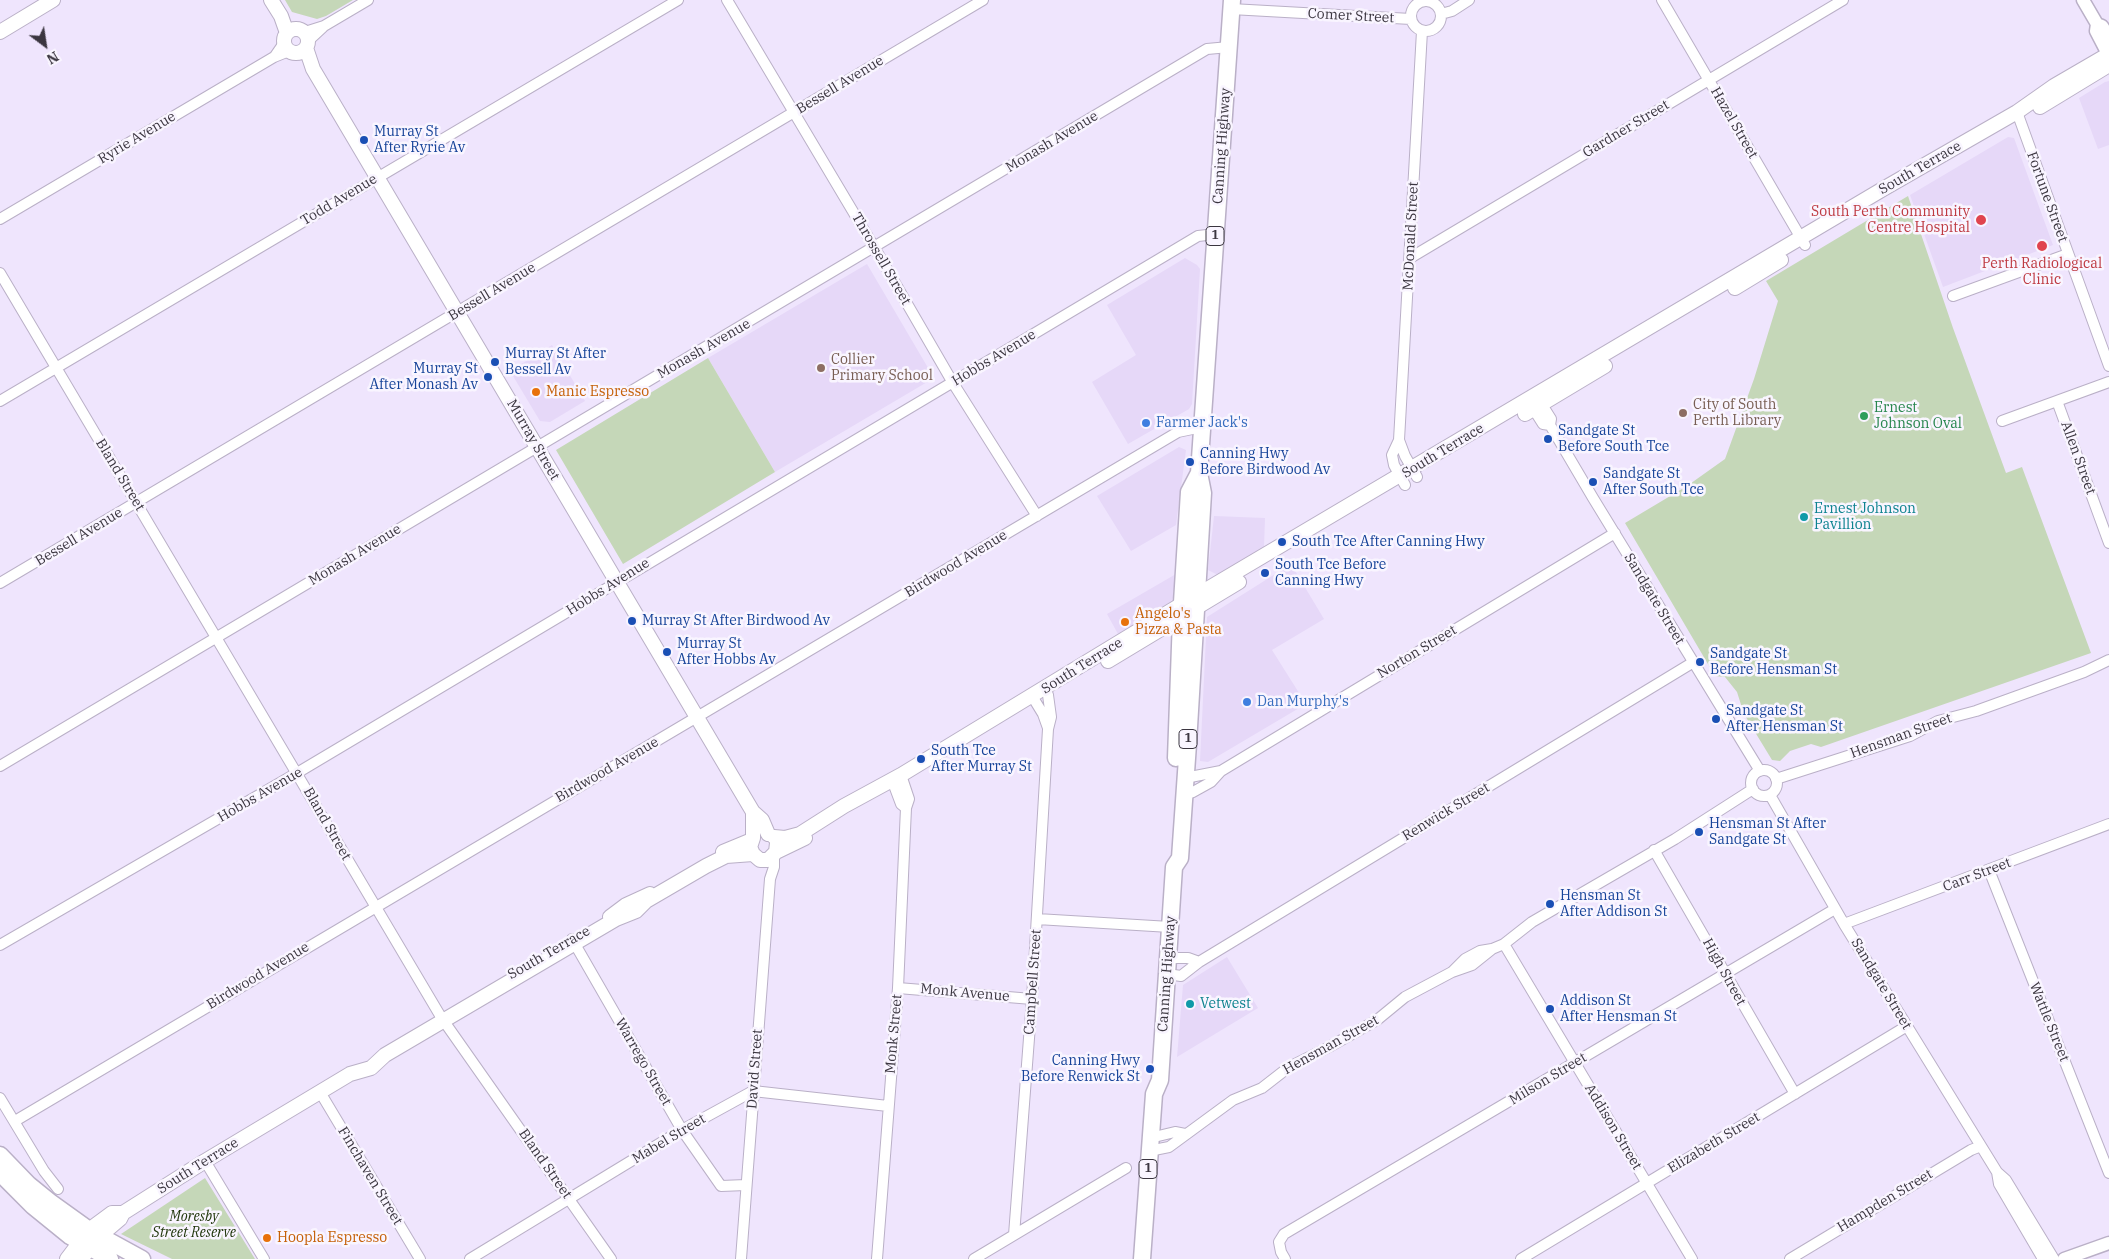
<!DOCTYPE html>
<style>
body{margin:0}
#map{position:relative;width:2109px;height:1259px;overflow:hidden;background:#efe5fd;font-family:"IBM Plex Serif",serif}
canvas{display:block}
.north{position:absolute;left:20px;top:20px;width:50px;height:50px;-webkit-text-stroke:4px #f9f5ff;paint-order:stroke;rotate:149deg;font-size:14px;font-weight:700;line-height:20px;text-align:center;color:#3b3640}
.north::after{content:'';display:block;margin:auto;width:18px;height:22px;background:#3b3640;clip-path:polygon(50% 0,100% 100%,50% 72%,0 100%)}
</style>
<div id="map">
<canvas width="2109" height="1259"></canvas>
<div class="north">N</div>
</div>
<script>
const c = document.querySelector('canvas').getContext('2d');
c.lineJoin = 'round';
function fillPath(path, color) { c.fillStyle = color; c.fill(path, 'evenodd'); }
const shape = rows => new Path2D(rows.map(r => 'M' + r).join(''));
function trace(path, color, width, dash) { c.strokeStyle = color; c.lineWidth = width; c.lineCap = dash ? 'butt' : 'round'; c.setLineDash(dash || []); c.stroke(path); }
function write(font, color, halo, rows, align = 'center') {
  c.font = font + ' "IBM Plex Serif",serif'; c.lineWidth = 5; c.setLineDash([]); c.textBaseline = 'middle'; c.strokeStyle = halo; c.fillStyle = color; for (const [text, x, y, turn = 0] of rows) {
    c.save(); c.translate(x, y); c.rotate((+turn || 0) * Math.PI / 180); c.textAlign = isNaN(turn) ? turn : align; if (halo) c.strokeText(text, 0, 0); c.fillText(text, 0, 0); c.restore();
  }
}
const built = shape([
 [2109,81,2109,145,2098,149,2079,98,2105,82],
 [2008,137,2014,138,2053,245,1943,287,1910,195],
 [1185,258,1197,265,1200,269,1192,404,1189,409,1128,444,1092,382,1136,355,1107,305],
 [867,264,934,378,775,472,708,358],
 [552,345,585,401,550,422,540,421,510,371],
 [1179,447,1186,450,1176,525,1131,551,1097,496],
 [1214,516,1265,518,1264,547,1218,575,1208,570],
 [1291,564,1324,619,1272,650,1306,704,1208,762,1200,761,1207,617],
 [1176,574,1173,598,1170,604,1118,634,1107,614],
 [1227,957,1258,1008,1177,1057,1183,985]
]);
const green = shape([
 [285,0,353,0,326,16,317,19,292,12],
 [1908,196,1953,328,2006,473,2022,467,2091,653,1821,747,1811,744,1790,751,1780,761,1772,760,1744,714,1737,692,1725,677,1715,676,1625,523,1687,486,1725,459,1754,379,1778,301,1766,281],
 [708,358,775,472,623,564,556,450],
 [205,1178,255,1259,172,1259,121,1234]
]);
const minor = shape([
 [727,0,880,257,953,383,1037,516],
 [1662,0,1805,245],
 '1411 16a15 15 0 1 1 30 0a15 15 0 1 1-30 0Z',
 [1231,9,1411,19],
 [1441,14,1452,11,1469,0],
 [305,32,324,26,368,0],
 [309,40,323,27],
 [275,56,284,43],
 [2017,112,2109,366],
 [0,219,274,57,289,51],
 [1410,258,1843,0],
 [0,273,441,1017,611,1259],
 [1953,296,2068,254],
 [1539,400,1551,419,1550,425,1593,498,1760,771],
 [0,401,678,0],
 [2057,401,2109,543],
 [1531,405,1543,424,1550,425],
 [2002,421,2109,382],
 [1399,440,1405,456,1417,477],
 [1405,485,1394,465,1392,455,1399,440,1422,31],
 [0,583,983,0],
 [1032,696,1043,714,1048,728],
 [0,766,1207,49,1229,47],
 '1751 783a13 13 0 1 1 26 0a13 13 0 1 1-26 0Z',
 [1185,778,1221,771],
 [1776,779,1910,736,1938,721,1976,711,2084,672,2109,660],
 [892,780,901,804,906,808],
 [1184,795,1193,792,1211,782,1221,771,1615,533],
 [1770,795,1844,924,1997,1172,2006,1180,2054,1259],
 [1654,850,1795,1094],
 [1989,870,2109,1173],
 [1037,919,1170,927],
 [1844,924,2109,824],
 [572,939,682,1130,721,1186,746,1185],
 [1504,944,1692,1259],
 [0,945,297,773,1198,236,1216,234],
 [1168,958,1188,958,1199,962],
 [1452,972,1465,959,1480,951,1492,949,1504,944,1532,922,1675,839,1753,789],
 [1167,974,1181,976,1199,962,1692,663],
 [898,988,1032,999],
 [320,1092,420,1259],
 [0,1098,44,1171,58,1189],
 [15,1121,1178,432,1202,427],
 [1150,1138,1175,1132,1185,1134],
 [1149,1151,1169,1147,1233,1100,1262,1088,1289,1067,1329,1047,1377,1020,1405,997,1452,972,1472,965,1492,949],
 [205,1161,264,1259],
 [1997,1172,1999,1184,2043,1259],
 [1014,1235,1032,999,1048,729,1051,717,1048,695,1045,689],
 [470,1259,682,1130,753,1091,888,1106],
 [741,1259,770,879,774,867,774,856],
 [877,1259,898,988,906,808,909,799,901,775],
 [974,1259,1126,1168],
 [1285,1259,1281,1252,1279,1242,1284,1234,1835,909],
 [1521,1259,1907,1026],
 [1790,1259,1971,1150,1981,1146]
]);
const tertiary = shape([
 [2083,0,2097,24,2102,26,2109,37],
 [2097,24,2096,31,2109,56],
 [2064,1259,2109,1243]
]);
const secondary = shape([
 [271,0,281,16,287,33],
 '284 41a12 12 0 1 1 24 0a12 12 0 1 1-24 0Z',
 [0,32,53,0],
 [306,48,313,69,753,812,762,820,768,834],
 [2040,107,2109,65],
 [1735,288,1781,260],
 [1525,414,1605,366],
 [1108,661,1239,582],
 [753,812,753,838,750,847,753,854,760,860,768,860,776,852,777,843],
 [774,837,785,838,800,834,844,806,901,775,1182,604,1883,189,2017,112,2054,86,2109,54],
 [723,852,752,840],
 [776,852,805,838],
 [610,917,626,905,650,894],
 [67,1259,89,1230,112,1213,123,1213],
 [81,1259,100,1236,120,1219,123,1213,205,1161,350,1074,371,1068,385,1055,616,919,636,911,646,901,706,866,726,856,753,854]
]);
const primary = shape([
 [0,1155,29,1185,50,1202,89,1230,142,1259],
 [0,1173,33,1206,70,1236,110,1259]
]);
const trunk = shape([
 [1176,758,1181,618,1189,492,1199,473],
 [1142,1259,1154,1094,1160,1080,1174,867,1180,858,1188,744,1203,493,1199,473,1232,0]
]);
const markers = [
 [364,140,5,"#1a4fb4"],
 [1981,220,6,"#e0444e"],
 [2042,246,6,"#e0444e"],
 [495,362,5,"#1a4fb4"],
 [821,368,5,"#8d6e63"],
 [488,377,5,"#1a4fb4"],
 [536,392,5,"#e8710a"],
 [1683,413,5,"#8d6e63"],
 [1864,416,5,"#2e9e5b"],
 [1146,423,5,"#3f7fe0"],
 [1548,439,5,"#1a4fb4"],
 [1190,462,5,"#1a4fb4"],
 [1593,482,5,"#1a4fb4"],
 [1804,517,5,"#0f9aa8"],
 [1282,542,5,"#1a4fb4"],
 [1265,573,5,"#1a4fb4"],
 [632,621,5,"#1a4fb4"],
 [1125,622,5,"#e8710a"],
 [667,652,5,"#1a4fb4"],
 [1700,662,5,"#1a4fb4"],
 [1247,702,5,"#3f7fe0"],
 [1716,719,5,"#1a4fb4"],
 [921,759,5,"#1a4fb4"],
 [1699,832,5,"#1a4fb4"],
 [1550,904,5,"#1a4fb4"],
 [1190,1004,5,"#0f9aa8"],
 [1550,1009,5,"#1a4fb4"],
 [1150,1069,5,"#1a4fb4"],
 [267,1238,5,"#e8710a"]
];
const shields = [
 [1215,236,18],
 [1188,739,18],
 [1148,1169,18]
];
const shieldNames = [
 ["1",1215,236],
 ["1",1188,739],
 ["1",1148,1169]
];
const streetNames = [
 ["Comer Street",1351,16,3],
 ["Bessell Avenue",840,85,-31],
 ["Hazel Street",1734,123,60],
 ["Gardner Street",1626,129,-31],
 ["Ryrie Avenue",137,138,-31],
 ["Monash Avenue",1052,142,-31],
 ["Canning Highway",1222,146,-86],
 ["South Terrace",1920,168,-30],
 ["Fortune Street",2047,197,70],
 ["Todd Avenue",339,200,-31],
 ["McDonald Street",1411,236,-87],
 ["Throssell Street",881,259,60],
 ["Bessell Avenue",492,292,-31],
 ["Monash Avenue",704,349,-30],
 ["Hobbs Avenue",994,358,-31],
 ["Murray Street",533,440,60],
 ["South Terrace",1443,451,-31],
 ["Allen Street",2078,458,70],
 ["Bland Street",120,475,59],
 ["Bessell Avenue",79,537,-31],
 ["Monash Avenue",355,555,-31],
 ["Birdwood Avenue",956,564,-31],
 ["Hobbs Avenue",608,587,-32],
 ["Sandgate Street",1654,599,59],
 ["Norton Street",1417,652,-31],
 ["South Terrace",1082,666,-32],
 ["Hensman Street",1901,736,-20],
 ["Birdwood Avenue",607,770,-30],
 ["Hobbs Avenue",260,795,-30],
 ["Renwick Street",1446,812,-31],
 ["Bland Street",327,824,60],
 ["Carr Street",1977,875,-21],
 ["South Terrace",549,953,-30],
 ["High Street",1724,972,61],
 ["Canning Highway",1167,974,-86],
 ["Birdwood Avenue",258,976,-31],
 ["Campbell Street",1033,982,-86],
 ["Sandgate Street",1881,984,59],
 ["Monk Avenue",965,993,5],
 ["Wattle Street",2049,1022,68],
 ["Monk Street",894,1034,-85],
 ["Hensman Street",1331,1045,-29],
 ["Warrego Street",643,1062,60],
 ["David Street",755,1069,-86],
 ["Milson Street",1548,1079,-31],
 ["Addison Street",1613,1127,59],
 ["Mabel Street",669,1139,-31],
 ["Elizabeth Street",1714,1143,-31],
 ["Bland Street",545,1164,55],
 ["South Terrace",198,1166,-32],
 ["Finchaven Street",370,1176,59],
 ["Hampden Street",1885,1201,-31]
];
const transitNames = [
 ["Murray St",374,132],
 ["After Ryrie Av",374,148],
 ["Murray St After",505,354],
 ["Bessell Av",505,370],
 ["Murray St",478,369,"right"],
 ["After Monash Av",478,385,"right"],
 ["Sandgate St",1558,431],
 ["Before South Tce",1558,447],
 ["Canning Hwy",1200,454],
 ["Before Birdwood Av",1200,470],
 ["Sandgate St",1603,474],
 ["After South Tce",1603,490],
 ["South Tce After Canning Hwy",1292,542],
 ["South Tce Before",1275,565],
 ["Canning Hwy",1275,581],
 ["Murray St After Birdwood Av",642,621],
 ["Murray St",677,644],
 ["After Hobbs Av",677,660],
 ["Sandgate St",1710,654],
 ["Before Hensman St",1710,670],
 ["Sandgate St",1726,711],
 ["After Hensman St",1726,727],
 ["South Tce",931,751],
 ["After Murray St",931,767],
 ["Hensman St After",1709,824],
 ["Sandgate St",1709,840],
 ["Hensman St",1560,896],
 ["After Addison St",1560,912],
 ["Addison St",1560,1001],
 ["After Hensman St",1560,1017],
 ["Canning Hwy",1140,1061,"right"],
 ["Before Renwick St",1140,1077,"right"]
];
const healthNames = [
 ["South Perth Community",1970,212],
 ["Centre Hospital",1970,228],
 ["Perth Radiological",2042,264,"center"],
 ["Clinic",2042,280,"center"]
];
const educationNames = [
 ["Collier",831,360],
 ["Primary School",831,376],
 ["City of South",1693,405],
 ["Perth Library",1693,421]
];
const foodNames = [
 ["Manic Espresso",546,392],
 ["Angelo's",1135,614],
 ["Pizza & Pasta",1135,630],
 ["Hoopla Espresso",277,1238]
];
const leisureNames = [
 ["Ernest",1874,408],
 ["Johnson Oval",1874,424]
];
const shopNames = [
 ["Farmer Jack's",1156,423],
 ["Dan Murphy's",1257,702]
];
const cultureNames = [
 ["Ernest Johnson",1814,509],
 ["Pavillion",1814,525],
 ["Vetwest",1200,1004]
];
const parkNames = [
 ["Moresby",194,1217],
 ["Street Reserve",194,1233]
];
fillPath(built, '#e6d8f8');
fillPath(green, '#c5d7b8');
trace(minor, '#bab0c7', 12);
trace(tertiary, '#bab0c7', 15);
trace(secondary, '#bab0c7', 16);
trace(primary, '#bab0c7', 19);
trace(trunk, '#bab0c7', 19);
trace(minor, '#fff', 10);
trace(tertiary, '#fff', 12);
trace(secondary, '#fff', 14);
trace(primary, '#fff', 16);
trace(trunk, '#fff', 16);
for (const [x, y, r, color] of markers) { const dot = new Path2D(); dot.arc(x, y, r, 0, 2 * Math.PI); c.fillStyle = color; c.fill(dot); trace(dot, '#f9f5ff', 2); }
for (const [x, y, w] of shields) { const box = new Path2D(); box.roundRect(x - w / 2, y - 9.5, w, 19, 4); c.fillStyle = '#f9f5ff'; c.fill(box); trace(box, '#3b3640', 1); }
write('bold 12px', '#3b3640', null, shieldNames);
write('14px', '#3b3640', '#f9f5ff', streetNames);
write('14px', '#164399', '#f9f5ff', transitNames, 'left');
write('14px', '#be3a42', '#f9f5ff', healthNames, 'right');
write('14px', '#785e54', '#f9f5ff', educationNames, 'left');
write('14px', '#c56008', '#f9f5ff', foodNames, 'left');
write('14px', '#27864d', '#f9f5ff', leisureNames, 'left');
write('14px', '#366cbe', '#f9f5ff', shopNames, 'left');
write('14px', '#0d838f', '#f9f5ff', cultureNames, 'left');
write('italic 14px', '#21370c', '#f9f5ff', parkNames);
</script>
